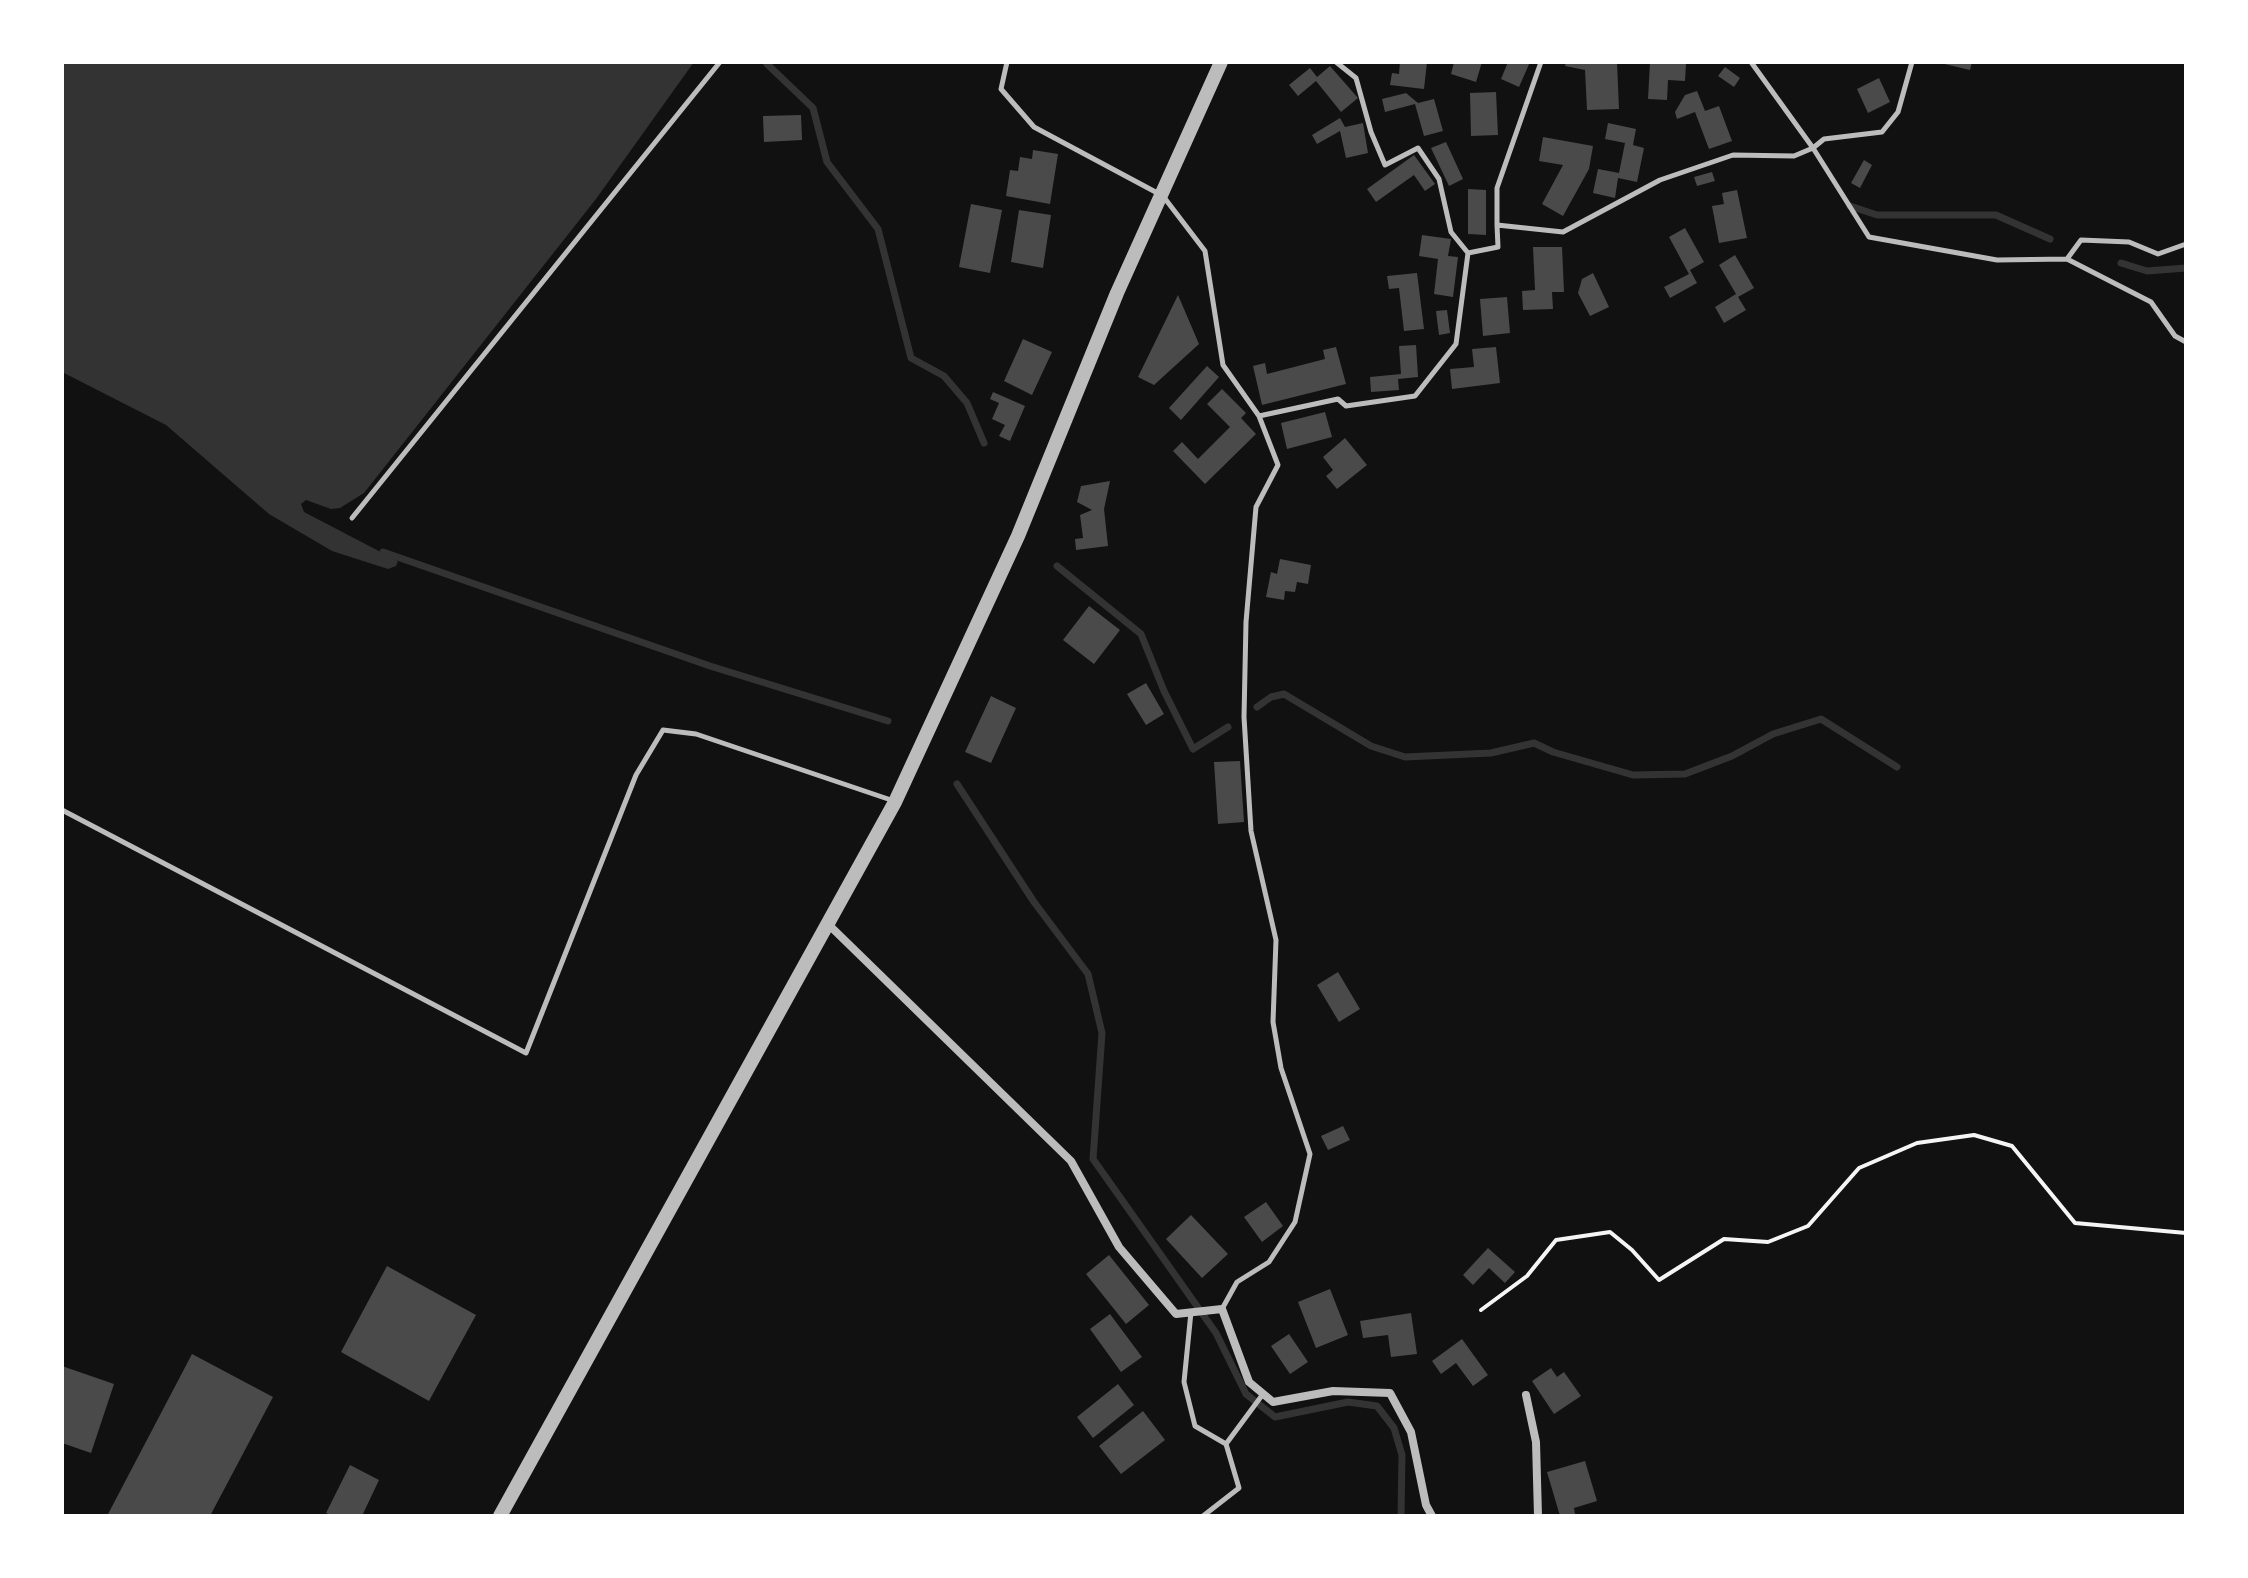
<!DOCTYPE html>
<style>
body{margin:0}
#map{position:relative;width:2248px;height:1578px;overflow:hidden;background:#111;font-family:"Open Sans",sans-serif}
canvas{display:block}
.frame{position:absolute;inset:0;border:64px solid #fff;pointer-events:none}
</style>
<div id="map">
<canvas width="2248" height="1578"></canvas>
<div class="frame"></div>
</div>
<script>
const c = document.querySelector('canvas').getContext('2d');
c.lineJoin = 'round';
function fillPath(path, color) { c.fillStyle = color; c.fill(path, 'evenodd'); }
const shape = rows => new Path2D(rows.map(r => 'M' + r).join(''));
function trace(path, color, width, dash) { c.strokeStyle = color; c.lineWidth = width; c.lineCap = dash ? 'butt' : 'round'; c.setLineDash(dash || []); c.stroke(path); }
const water = shape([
 [62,62,694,62,596,199,364,493,340,508,331,509,306,500,301,504,304,512,398,561,396,566,388,569,332,551,269,514,166,425,62,372]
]);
const stream = shape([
 [767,64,813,108,827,162,878,229,911,358,944,376,967,403,984,443],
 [1850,206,1877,215,1996,215,2050,239],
 [2121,263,2147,271,2186,268],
 [383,552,710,666,888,721],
 [1057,566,1141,634,1164,691,1193,749,1228,727],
 [1257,707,1271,697,1284,694,1371,746,1405,757,1491,753,1534,743,1553,752,1633,775,1685,774,1732,756,1773,734,1821,719,1897,767],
 [957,784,1034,902,1088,974,1102,1033,1093,1159,1216,1333,1246,1394,1275,1417,1348,1402,1377,1406,1394,1428,1402,1455,1401,1516]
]);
const building = shape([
 [1400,62,1427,62,1424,89,1390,85,1392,73,1399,74],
 [1454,62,1482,62,1476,82,1451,74],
 [1508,62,1530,62,1519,87,1501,79],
 [1566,62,1617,62,1619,109,1587,110,1585,70,1565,66],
 [1650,62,1686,64,1685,81,1668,80,1667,100,1648,99],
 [1936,62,1972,62,1970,70],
 [1330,66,1358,98,1341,112,1316,81,1298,96,1289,85,1310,68,1317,77],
 [1725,67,1740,78,1734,87,1718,76],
 [1879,78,1890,102,1868,113,1857,89],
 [1697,91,1705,111,1719,106,1732,141,1709,149,1695,112,1677,119,1675,112,1685,95],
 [1496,92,1498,135,1471,136,1470,93],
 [1406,93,1418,103,1434,99,1443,131,1424,136,1415,104,1385,112,1382,99],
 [801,115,802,140,764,142,763,116],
 [1340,118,1345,127,1363,123,1368,153,1346,158,1340,131,1317,144,1312,135],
 [1608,123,1636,129,1633,145,1644,148,1637,182,1618,178,1615,198,1593,193,1598,169,1619,173,1625,143,1605,139],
 [1543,137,1593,146,1589,169,1563,216,1542,204,1563,165,1539,161],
 [1446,142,1463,179,1449,186,1431,148],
 [1033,150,1058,154,1050,204,1006,196,1010,170,1018,171,1020,157,1032,159],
 [1414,155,1435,184,1425,191,1414,175,1376,202,1367,189],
 [1864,160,1872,165,1860,188,1851,183],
 [1712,172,1715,181,1697,186,1694,177],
 [1468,189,1486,190,1486,235,1468,234],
 [1737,190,1747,238,1719,243,1712,206,1724,204,1722,193],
 [971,204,1002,210,990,273,959,267],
 [1019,210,1051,215,1043,268,1011,262],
 [1685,228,1704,262,1690,270,1697,283,1670,298,1664,287,1689,274,1669,237],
 [1422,235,1451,239,1448,256,1458,257,1453,297,1434,294,1438,259,1419,256],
 [1533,247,1562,247,1564,292,1552,292,1553,309,1523,310,1522,291,1535,290],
 [1735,255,1754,288,1738,297,1746,310,1724,323,1715,307,1736,294,1719,265],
 [1417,273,1424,329,1404,331,1399,288,1389,289,1387,276],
 [1593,273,1609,307,1590,316,1578,293,1582,279],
 [1178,295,1199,344,1154,385,1138,377],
 [1507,297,1510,333,1483,336,1480,299],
 [1447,310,1450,333,1439,335,1436,311],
 [1023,339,1052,352,1032,395,1004,381],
 [1416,345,1418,377,1398,379,1399,390,1371,392,1370,377,1401,374,1399,346],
 [1336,347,1346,384,1262,405,1253,366,1265,363,1267,374,1325,359,1323,350],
 [1496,347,1500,383,1452,389,1450,369,1474,367,1472,349],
 [1207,366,1219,377,1181,420,1169,408],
 [1222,389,1246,413,1241,418,1256,434,1205,484,1173,451,1182,442,1198,459,1230,427,1207,404],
 [993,392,1025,406,1010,441,999,436,1005,425,992,419,999,403,990,399],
 [1325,412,1332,437,1287,449,1281,423],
 [1345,438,1367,465,1337,489,1326,476,1333,470,1323,457],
 [1110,481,1104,509,1108,546,1076,550,1075,539,1083,538,1080,515,1092,510,1077,502,1081,486],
 [1280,559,1311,565,1308,584,1297,582,1295,592,1285,591,1284,600,1266,597,1271,572,1277,574],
 [1089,606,1120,630,1094,664,1063,640],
 [1146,683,1164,714,1146,725,1127,694],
 [991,696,1016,708,991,763,965,752],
 [1240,761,1244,822,1218,824,1214,762],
 [1338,972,1360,1009,1339,1022,1317,985],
 [1343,1126,1350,1140,1328,1150,1321,1136],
 [1266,1202,1283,1226,1262,1242,1244,1217],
 [1191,1215,1228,1254,1202,1278,1166,1239],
 [1488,1248,1515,1272,1505,1283,1489,1268,1473,1285,1463,1275],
 [1109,1255,1149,1305,1126,1324,1086,1274],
 [387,1266,476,1315,429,1401,341,1352],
 [1330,1289,1348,1335,1316,1348,1298,1302],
 [1411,1313,1417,1354,1391,1357,1388,1335,1363,1338,1360,1321],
 [1110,1314,1142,1357,1121,1372,1090,1329],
 [1289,1334,1308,1362,1290,1374,1271,1346],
 [1462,1339,1488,1375,1473,1386,1456,1363,1441,1374,1432,1361],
 [192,1354,273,1397,210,1516,107,1516],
 [62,1366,114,1384,91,1453,62,1443],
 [1551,1368,1557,1377,1564,1372,1581,1396,1554,1414,1532,1381],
 [1118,1384,1134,1405,1093,1438,1077,1417],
 [1143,1411,1165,1440,1121,1474,1099,1446],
 [1585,1461,1597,1501,1574,1508,1575,1514,1560,1516,1547,1472],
 [350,1465,379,1480,362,1516,333,1516,326,1513]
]);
const path = shape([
 [1481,1310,1527,1276,1556,1240,1610,1232,1632,1250,1659,1280,1724,1239,1768,1242,1808,1226,1859,1168,1917,1143,1974,1135,2012,1146,2075,1223,2186,1233]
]);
const service = shape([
 [1007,62,1001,89,1034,127,1163,196,1205,251,1223,365,1259,416,1338,399,1346,406,1415,396,1456,344,1468,253,1498,247,1497,225,1563,232,1660,180,1733,155,1794,156,1813,148,1869,237,1997,260,2067,259,2151,302,2175,336,2186,342],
 [1336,62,1356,78,1371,132,1385,165,1418,148,1439,179,1451,232,1468,253],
 [1751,62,1813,148,1824,139,1882,132,1898,112,1912,62],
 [1497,225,1497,188,1541,62],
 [2067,259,2081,240,2129,242,2158,254,2186,244],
 [352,518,720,62],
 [62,810,526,1053,636,775,663,730,696,734,894,801],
 [1222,1309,1237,1282,1269,1262,1295,1222,1310,1154,1281,1068,1273,1022,1276,940,1251,831,1244,717,1246,622,1256,507,1278,465,1259,416],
 [1191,1312,1184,1382,1195,1426,1226,1444],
 [1203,1516,1239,1488,1226,1444,1263,1394]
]);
const minor = shape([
 [828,924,1071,1161,1119,1247,1176,1314,1222,1309,1249,1382,1273,1402,1333,1391,1390,1393,1411,1432,1426,1505,1432,1516],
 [1526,1395,1536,1442,1538,1516]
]);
const tertiary = shape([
 [500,1516,895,802,1018,536,1117,293,1221,62]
]);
fillPath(water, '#333');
trace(stream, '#333', 7);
fillPath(building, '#4a4a4a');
trace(path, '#f5f5f5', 4);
trace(service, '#bcbcbc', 5);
trace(minor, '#bcbcbc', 8);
trace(tertiary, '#bcbcbc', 14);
</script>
